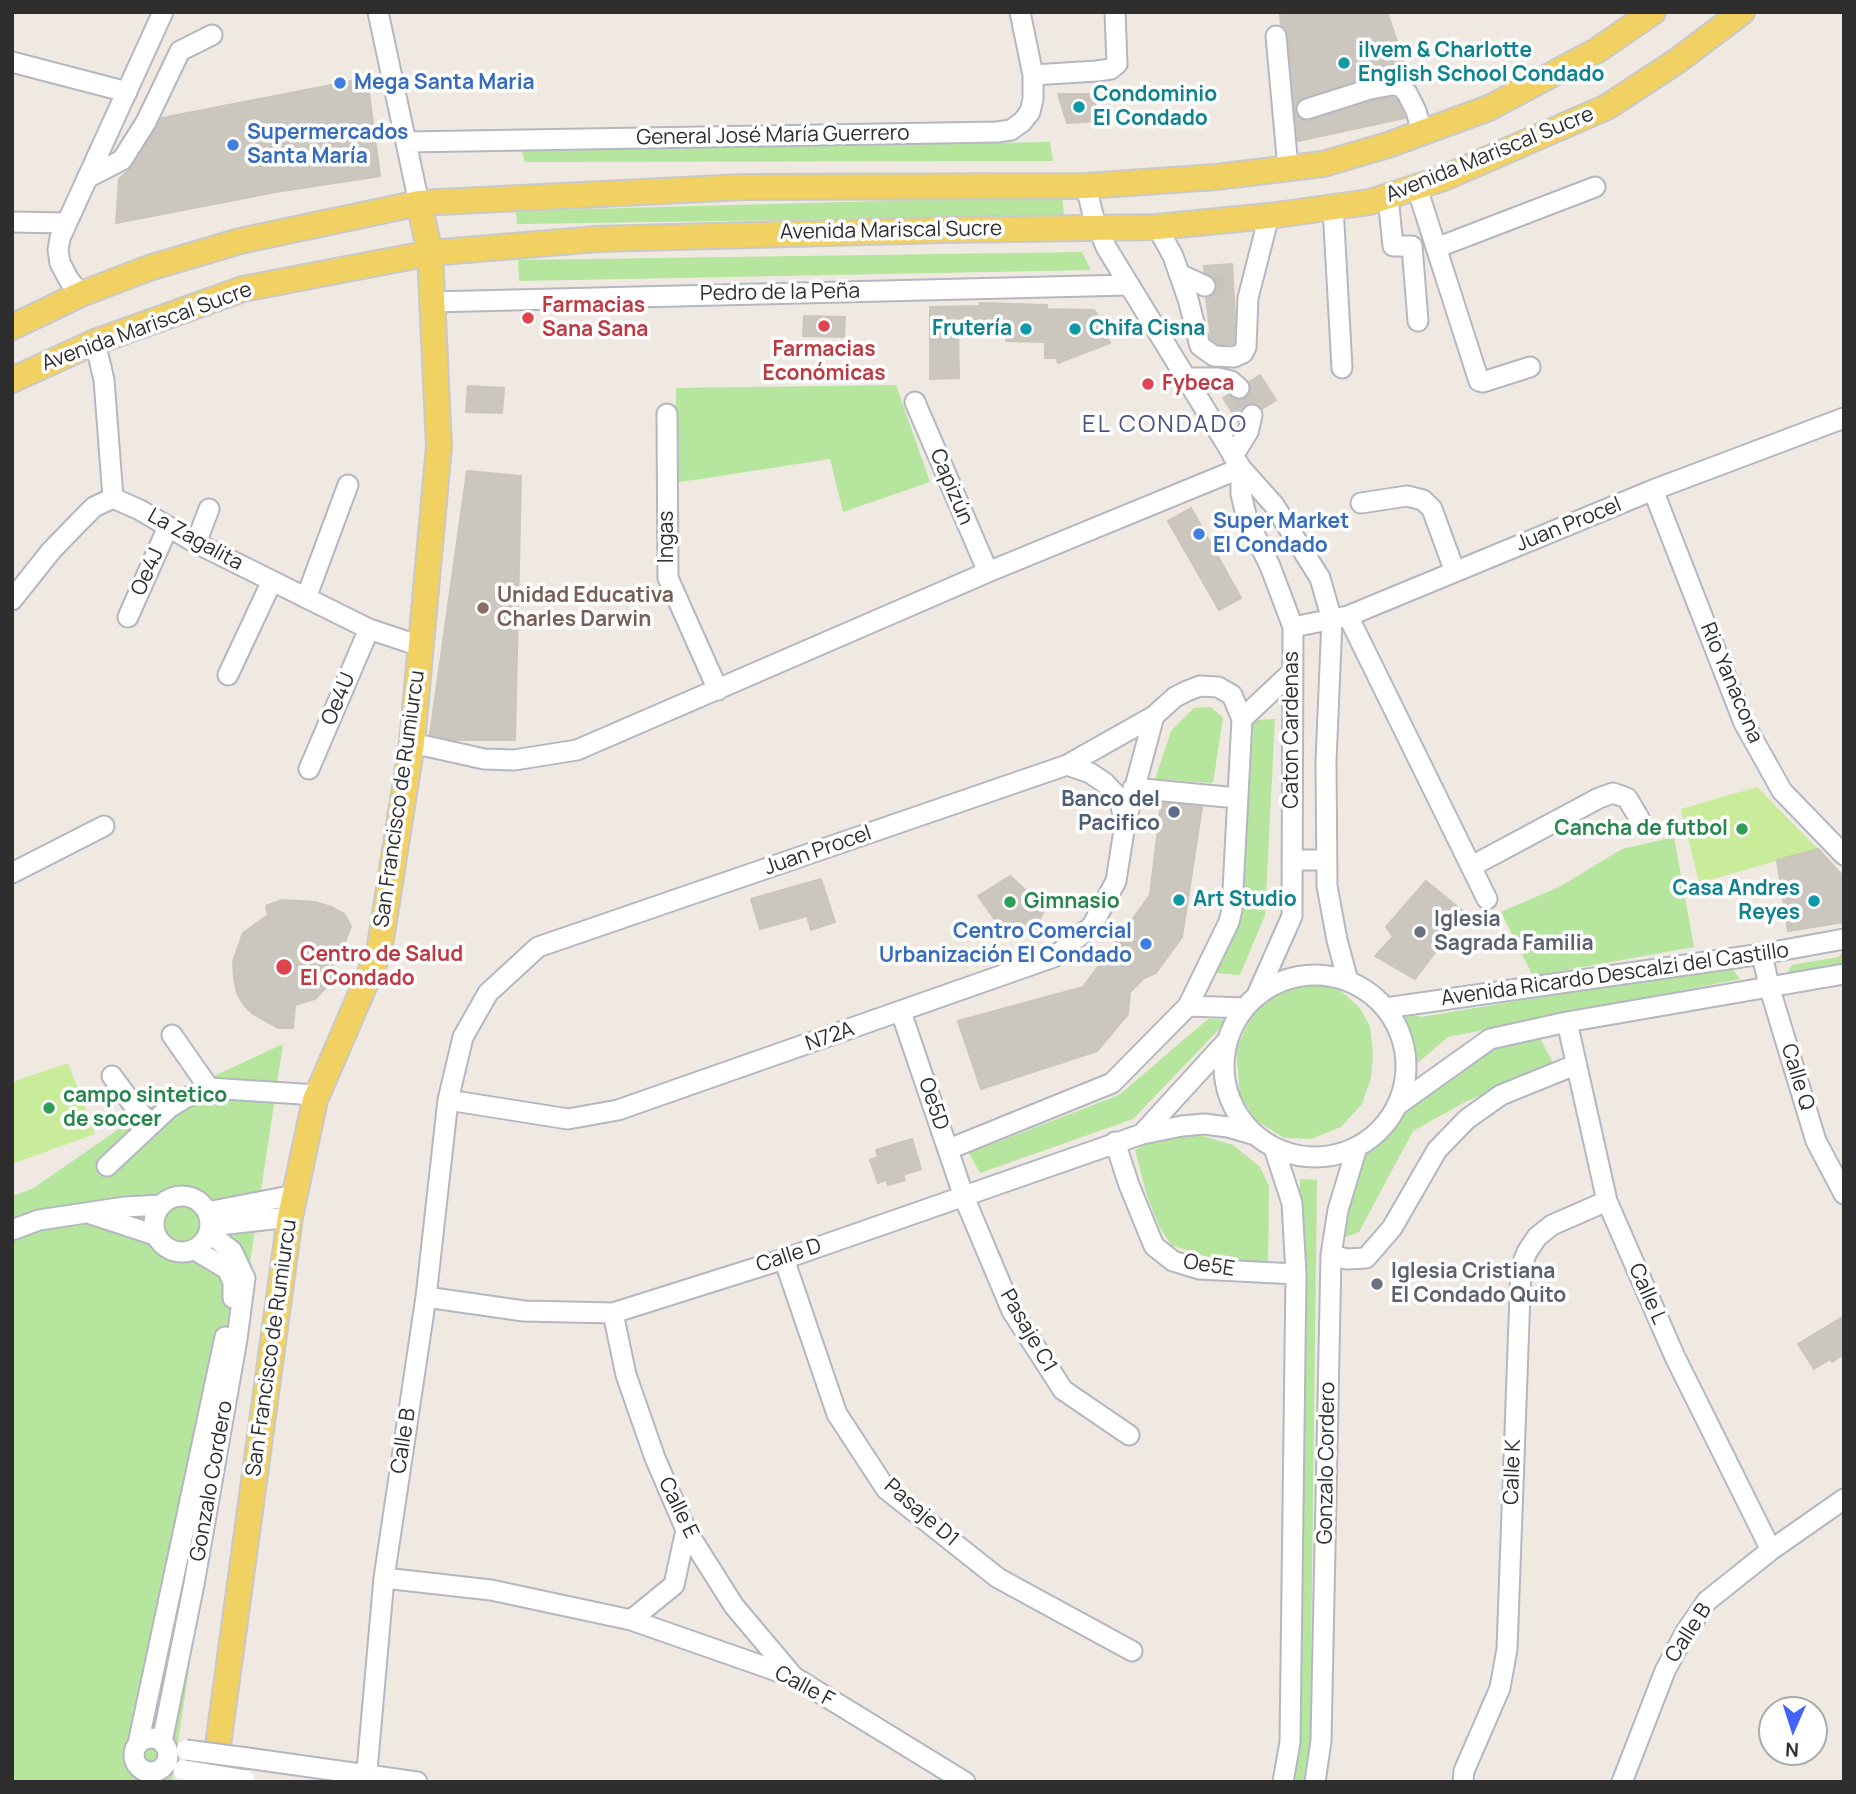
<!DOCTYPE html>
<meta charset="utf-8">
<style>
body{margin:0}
#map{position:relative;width:1856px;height:1794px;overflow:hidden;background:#efe9e1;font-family:Manrope,sans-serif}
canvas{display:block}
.frame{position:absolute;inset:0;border:14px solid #2e2e2e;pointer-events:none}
.north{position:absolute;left:1758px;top:1696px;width:70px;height:70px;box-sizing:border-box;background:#fff;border:2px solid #ababab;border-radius:50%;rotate:183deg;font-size:19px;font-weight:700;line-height:28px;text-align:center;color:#2e2e2e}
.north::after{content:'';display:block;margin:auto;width:24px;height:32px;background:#4264fb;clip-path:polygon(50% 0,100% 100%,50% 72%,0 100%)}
</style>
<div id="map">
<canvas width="1856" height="1794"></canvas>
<div class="frame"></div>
<div class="north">N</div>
</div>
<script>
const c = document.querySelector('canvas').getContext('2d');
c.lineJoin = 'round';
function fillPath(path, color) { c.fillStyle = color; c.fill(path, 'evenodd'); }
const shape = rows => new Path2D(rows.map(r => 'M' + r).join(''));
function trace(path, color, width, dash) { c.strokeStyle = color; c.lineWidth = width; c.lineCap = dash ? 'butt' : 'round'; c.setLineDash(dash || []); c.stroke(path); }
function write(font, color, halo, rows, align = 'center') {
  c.font = font + ' Manrope,sans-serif'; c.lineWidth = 7; c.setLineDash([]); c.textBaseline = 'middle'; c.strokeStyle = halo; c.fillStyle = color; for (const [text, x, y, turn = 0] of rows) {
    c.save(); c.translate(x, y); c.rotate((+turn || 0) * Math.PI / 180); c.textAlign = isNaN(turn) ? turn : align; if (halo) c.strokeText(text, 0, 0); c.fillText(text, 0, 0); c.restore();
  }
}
const green = shape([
 [1050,142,1053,161,525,162,522,151],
 [1062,196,1064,216,517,224,516,211],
 [1082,252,1091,270,519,281,518,260],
 [896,385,930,482,843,512,830,459,674,483,676,388],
 [1211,707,1223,718,1213,783,1155,779,1171,731,1194,708],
 [1275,719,1265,915,1240,975,1216,973,1239,919,1253,720],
 [1674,837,1694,947,1533,976,1501,912,1561,886,1622,849],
 [1844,951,1844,967,1793,975,1788,971,1792,965,1838,957],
 [1730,966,1740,979,1448,1037,1414,1066,1410,1028,1401,1012,1421,1017],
 [1322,984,1341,991,1359,1007,1370,1026,1373,1054,1371,1078,1362,1104,1341,1127,1311,1139,1284,1138,1256,1120,1240,1096,1236,1049,1252,1015,1272,995,1296,985],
 [1208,1019,1228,1020,1133,1119,980,1173,969,1153,1119,1095],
 [1539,1036,1554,1065,1465,1102,1413,1131,1359,1232,1335,1241,1364,1158,1403,1107,1493,1046],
 [283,1044,172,1782,12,1782,12,1196,32,1189,158,1102],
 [1180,1136,1203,1136,1233,1145,1260,1167,1269,1186,1268,1267,1245,1266,1210,1258,1171,1245,1159,1226,1147,1196,1135,1150,1147,1143],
 [1300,1179,1317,1180,1310,1742,1303,1782,1288,1782,1295,1740]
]);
const pitch = shape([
 [1757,787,1818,849,1699,883,1681,809],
 [68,1063,95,1134,12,1164,12,1082]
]);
const building = shape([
 [1280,12,1387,12,1409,77,1393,73,1366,77,1303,98,1298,101,1295,112,1288,35,1286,28,1281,25,1280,12],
 [367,78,380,176,276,192,116,223,119,179,132,167,162,118,367,78],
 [1058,94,1093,94,1099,121,1067,123,1058,94],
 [1392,97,1397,100,1405,118,1298,141,1295,112,1299,118,1310,121,1373,101,1392,97],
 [1232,264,1235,317,1234,344,1218,344,1211,339,1206,298,1216,292,1217,284,1215,278,1204,272,1204,266,1232,264],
 [980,303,1047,305,1047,309,1094,310,1099,317,1110,343,1058,363,1056,358,1045,358,1045,342,1006,341,1006,327,958,327,959,378,930,379,930,307,980,306,980,303],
 [804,316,845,317,844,337,803,336,804,316],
 [1260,375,1276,400,1262,409,1255,403,1248,404,1243,407,1238,421,1223,398,1228,395,1236,400,1244,399,1251,391,1249,382,1260,375],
 [468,386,504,388,502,413,466,412,468,386],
 [467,471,521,476,515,740,453,740,430,734,467,471],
 [1191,508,1241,598,1219,610,1168,521,1191,508],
 [1161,803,1202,807,1182,937,1156,973,1144,978,1130,992,1128,1014,1097,1051,981,1089,958,1021,1083,987,1150,895,1161,803],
 [1818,849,1842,875,1844,922,1788,931,1777,860,1818,849],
 [1010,876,1045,908,1036,928,1008,938,978,896,1010,876],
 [821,879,835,922,811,930,807,916,760,929,751,899,821,879],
 [1426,881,1465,913,1415,979,1375,956,1393,937,1386,927,1426,881],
 [282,900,315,902,331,907,344,914,351,926,343,948,334,951,331,982,315,999,295,1005,293,1028,278,1028,253,1014,244,1005,237,993,234,978,233,961,243,933,268,915,266,906,282,900],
 [912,1139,921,1169,903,1175,905,1180,888,1185,886,1180,878,1183,870,1160,878,1157,876,1150,912,1139],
 [1844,1316,1844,1354,1832,1362,1830,1359,1814,1369,1798,1344,1844,1316]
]);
const minorTunnel = shape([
 [1205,286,1233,286],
 [1239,388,1252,415]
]);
const minor = shape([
 [378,12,419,203],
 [1276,36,1288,168],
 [12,62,127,92],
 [1033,75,1097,71,1111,69,1117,64,1115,12],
 [1307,109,1370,89,1392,85,1400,86,1407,93,1416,111,1422,132],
 [407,142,997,132,1011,130,1022,122,1030,112,1033,99,1033,75,1020,12],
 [87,178,122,160,146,122,180,51,212,35],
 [1086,186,1093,215,1106,247,1241,468,1274,505,1320,578,1332,620,1326,761,1327,886,1337,940,1348,981],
 [1417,188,1479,381,1483,382,1530,367],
 [1388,197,1393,246,1412,246,1418,321],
 [1333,207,1342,368],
 [12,222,66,223],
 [1157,227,1173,256,1188,299,1200,346,1214,356,1234,357,1243,353,1246,347,1248,298,1269,216],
 [1436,248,1595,187],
 [1179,274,1205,286],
 [81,294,69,280,60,263,58,250,60,238,163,12],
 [431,302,1129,285],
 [95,342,104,380,113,498],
 [1186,378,1218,378,1231,381,1239,388],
 [915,402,988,572],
 [667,414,668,578,718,690],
 [1233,456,1248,432,1252,415],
 [1241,468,1241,494,1247,519,1270,566,1293,627,1292,916,1257,995],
 [1653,490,1744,723,1782,791,1844,855],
 [113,498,140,510,196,543,369,629,420,646],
 [1361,503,1407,496,1423,500,1432,509,1455,572],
 [196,543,209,509],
 [306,598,348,485],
 [12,600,51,551,80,521,94,507,113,498],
 [1348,616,1487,899],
 [128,617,168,527],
 [1293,627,1348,616,1653,490,1844,418],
 [228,675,272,581],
 [1242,719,1292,672],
 [412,743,484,759,514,760,577,750,988,572,1241,468],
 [1067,765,1090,773,1105,783,1119,798,1124,819],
 [309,769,369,629],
 [1133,788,1237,798],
 [1292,860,1327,860],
 [1472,866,1599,798,1613,793,1627,798,1639,818],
 [12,873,104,826],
 [1762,954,1769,986,1816,1141,1844,1194],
 '1224 1066a91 91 0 1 1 182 0a91 91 0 1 1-182 0Z',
 [1188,1006,1245,1008],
 [1386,1008,1762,954,1844,939],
 [901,1012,964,1197,1012,1311,1063,1390,1129,1435],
 [1567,1022,1607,1201,1675,1357,1771,1550],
 [172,1035,209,1088],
 [112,1076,134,1106,145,1118,155,1121,169,1108,185,1098,209,1088,317,1095],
 [448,1100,568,1119,618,1110,1054,957,1092,926,1116,881,1125,824,1154,716],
 [1399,1104,1490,1039,1567,1022,1844,974],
 [1142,1134,1226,1042],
 [1115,1142,1129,1185,1154,1246,1173,1261,1199,1269,1296,1274],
 [1274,1148,1292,1203,1296,1274,1290,1742,1283,1782],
 [107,1166,155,1121],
 '154 1224a28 28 0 1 1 56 0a28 28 0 1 1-56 0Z',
 [207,1212,295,1195],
 [91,1214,155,1235],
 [210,1226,290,1217],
 [12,1230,39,1220,125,1207,161,1205],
 [195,1250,227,1269,233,1282,233,1298],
 [1331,1255,1347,1259,1366,1258,1392,1228,1437,1150,1467,1119,1501,1095,1575,1065],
 [784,1259,837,1414,886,1489,998,1578,1132,1651],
 [426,1297,524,1311,613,1313,784,1259,1142,1134,1182,1126,1204,1124,1228,1127,1255,1135],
 [613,1313,626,1375,655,1458,686,1530,734,1606,793,1676],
 [384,1578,491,1590,631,1620,794,1677,965,1782],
 [631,1620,674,1585,686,1530],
 '134 1755a17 17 0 1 1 34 0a17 17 0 1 1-34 0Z',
 [162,1742,194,1584,237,1339,245,1278,232,1251,209,1233],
 [138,1744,225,1337],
 [247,1758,417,1782],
 [366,1782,384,1578,426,1297,448,1100,463,1037,488,993,538,947,1067,765,1154,716,1175,697,1187,691,1200,686,1218,687,1232,695,1242,719,1232,909,1229,922,1188,1006,1112,1083,949,1149],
 [1315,1782,1321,1741,1331,1255,1338,1210,1357,1147],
 [1463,1782,1464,1771,1500,1688,1507,1649,1521,1267,1527,1252,1537,1237,1552,1225,1607,1201],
 [1622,1782,1665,1671,1685,1633,1707,1601,1771,1550,1844,1499]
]);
const major = shape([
 [12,327,81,294,149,268,240,241,419,203,744,187,1086,186,1216,177,1323,164,1388,145,1489,108,1596,51,1653,12],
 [12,380,95,342,243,289,430,253,598,239,943,230,1157,227,1269,216,1370,202,1444,178,1607,107,1677,61,1742,12],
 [213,1782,290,1217,315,1100,379,952,412,743,439,446,430,253,419,203]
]);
const minorBridge = shape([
 [186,1750,247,1758],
 [183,1770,245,1780]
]);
const markers = [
 [1344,63,7,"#0f9aa8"],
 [340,83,7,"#3f7fe0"],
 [1079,107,7,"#0f9aa8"],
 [233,145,7,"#3f7fe0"],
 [528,318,7,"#e0444e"],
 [824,326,7,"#e0444e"],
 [1026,329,7,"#0f9aa8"],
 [1075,329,7,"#0f9aa8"],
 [1148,384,7,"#e0444e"],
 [1199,534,7,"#3f7fe0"],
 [483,608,7,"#8d6e63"],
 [1174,812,7,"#5c6f8a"],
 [1742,829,7,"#2e9e5b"],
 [1179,900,7,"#0f9aa8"],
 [1814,901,7,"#0f9aa8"],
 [1010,902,7,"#2e9e5b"],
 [1420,932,7,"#6b7280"],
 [1146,944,7,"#3f7fe0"],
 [284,967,9,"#e0444e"],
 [49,1108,7,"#2e9e5b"],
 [1377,1284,7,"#6b7280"]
];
const cultureNames = [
 ["ilvem & Charlotte",1358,51],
 ["English School Condado",1358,75],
 ["Condominio",1093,95],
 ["El Condado",1093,119],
 ["Frutería",1012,329,"right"],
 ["Chifa Cisna",1089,329],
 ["Casa Andres",1800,889,"right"],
 ["Reyes",1800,913,"right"],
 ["Art Studio",1193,900]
];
const shopNames = [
 ["Mega Santa Maria",354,83],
 ["Supermercados",247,133],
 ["Santa María",247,157],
 ["Super Market",1213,522],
 ["El Condado",1213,546],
 ["Centro Comercial",1132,932,"right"],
 ["Urbanización El Condado",1132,956,"right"]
];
const streetNames = [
 ["General José María Guerrero",773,136,-1],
 ["Avenida Mariscal Sucre",1490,155,-22],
 ["Avenida Mariscal Sucre",891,231,-1],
 ["Pedro de la Peña",780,293,-1],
 ["Avenida Mariscal Sucre",147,327,-20],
 ["Capizún",951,487,67],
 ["Juan Procel",1569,525,-22],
 ["Ingas",667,537,-90],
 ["La Zagalita",195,540,29],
 ["Oe4J",148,572,-66],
 ["Rio Yanacona",1731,683,67],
 ["Oe4U",339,699,-67],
 ["Caton Cardenas",1292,730,-90],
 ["San Francisco de Rumiurcu",400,799,-82],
 ["Juan Procel",818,851,-19],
 ["Avenida Ricardo Descalzi del Castillo",1615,975,-8],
 ["N72A",830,1037,-19],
 ["Calle Q",1797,1077,73],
 ["Oe5D",933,1104,71],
 ["Calle D",789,1256,-18],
 ["Oe5E",1209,1266,9],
 ["Calle L",1647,1294,66],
 ["Pasaje C1",1028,1331,60],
 ["San Francisco de Rumiurcu",272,1348,-82],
 ["Calle B",404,1441,-81],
 ["Gonzalo Cordero",1327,1463,-89],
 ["Calle K",1513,1472,-88],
 ["Gonzalo Cordero",212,1481,-80],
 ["Calle E",678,1508,64],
 ["Pasaje D1",921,1513,41],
 ["Calle B",1689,1633,-57],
 ["Calle F",804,1687,28]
];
const healthNames = [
 ["Farmacias",542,306],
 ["Sana Sana",542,330],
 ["Farmacias",824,350,"center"],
 ["Económicas",824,374,"center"],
 ["Fybeca",1162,384],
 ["Centro de Salud",300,955],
 ["El Condado",300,979]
];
const educationNames = [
 ["Unidad Educativa",497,596],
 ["Charles Darwin",497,620]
];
const serviceNames = [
 ["Banco del",1160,800],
 ["Pacifico",1160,824]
];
const leisureNames = [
 ["Cancha de futbol",1728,829,"right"],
 ["Gimnasio",1024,902],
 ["campo sintetico",63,1096],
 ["de soccer",63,1120]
];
const worshipNames = [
 ["Iglesia",1434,920],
 ["Sagrada Familia",1434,944],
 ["Iglesia Cristiana",1391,1272],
 ["El Condado Quito",1391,1296]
];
const quarterNames = [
 ["EL CONDADO",1165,425]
];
fillPath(green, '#b6e59e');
fillPath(pitch, '#c9ec9a');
fillPath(building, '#cbc7bf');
trace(building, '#cbc5ba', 2);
trace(minorTunnel, '#c8c4bd', 19, [19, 10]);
trace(minor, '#b4b7c1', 23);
trace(major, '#c9c9c9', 28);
trace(minor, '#fff', 19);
trace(major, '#f2d163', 24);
trace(minorBridge, '#b4b7c1', 23, []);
trace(minorBridge, '#fff', 19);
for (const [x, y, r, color] of markers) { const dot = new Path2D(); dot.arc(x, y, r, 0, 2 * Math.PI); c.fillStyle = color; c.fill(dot); trace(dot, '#fff', 2.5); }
write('bold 21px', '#0d838f', '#fff', cultureNames, 'left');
write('bold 21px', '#366cbe', '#fff', shopNames, 'left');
write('21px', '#2e2e2e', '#fff', streetNames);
write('bold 21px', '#be3a42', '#fff', healthNames, 'left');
write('bold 21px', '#785e54', '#fff', educationNames, 'left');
write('bold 21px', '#4e5e75', '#fff', serviceNames, 'right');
write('bold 21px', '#27864d', '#fff', leisureNames, 'left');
write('bold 21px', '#5b616d', '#fff', worshipNames, 'left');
c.letterSpacing = '2px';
write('24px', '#4d5680', '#fff', quarterNames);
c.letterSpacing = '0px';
</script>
